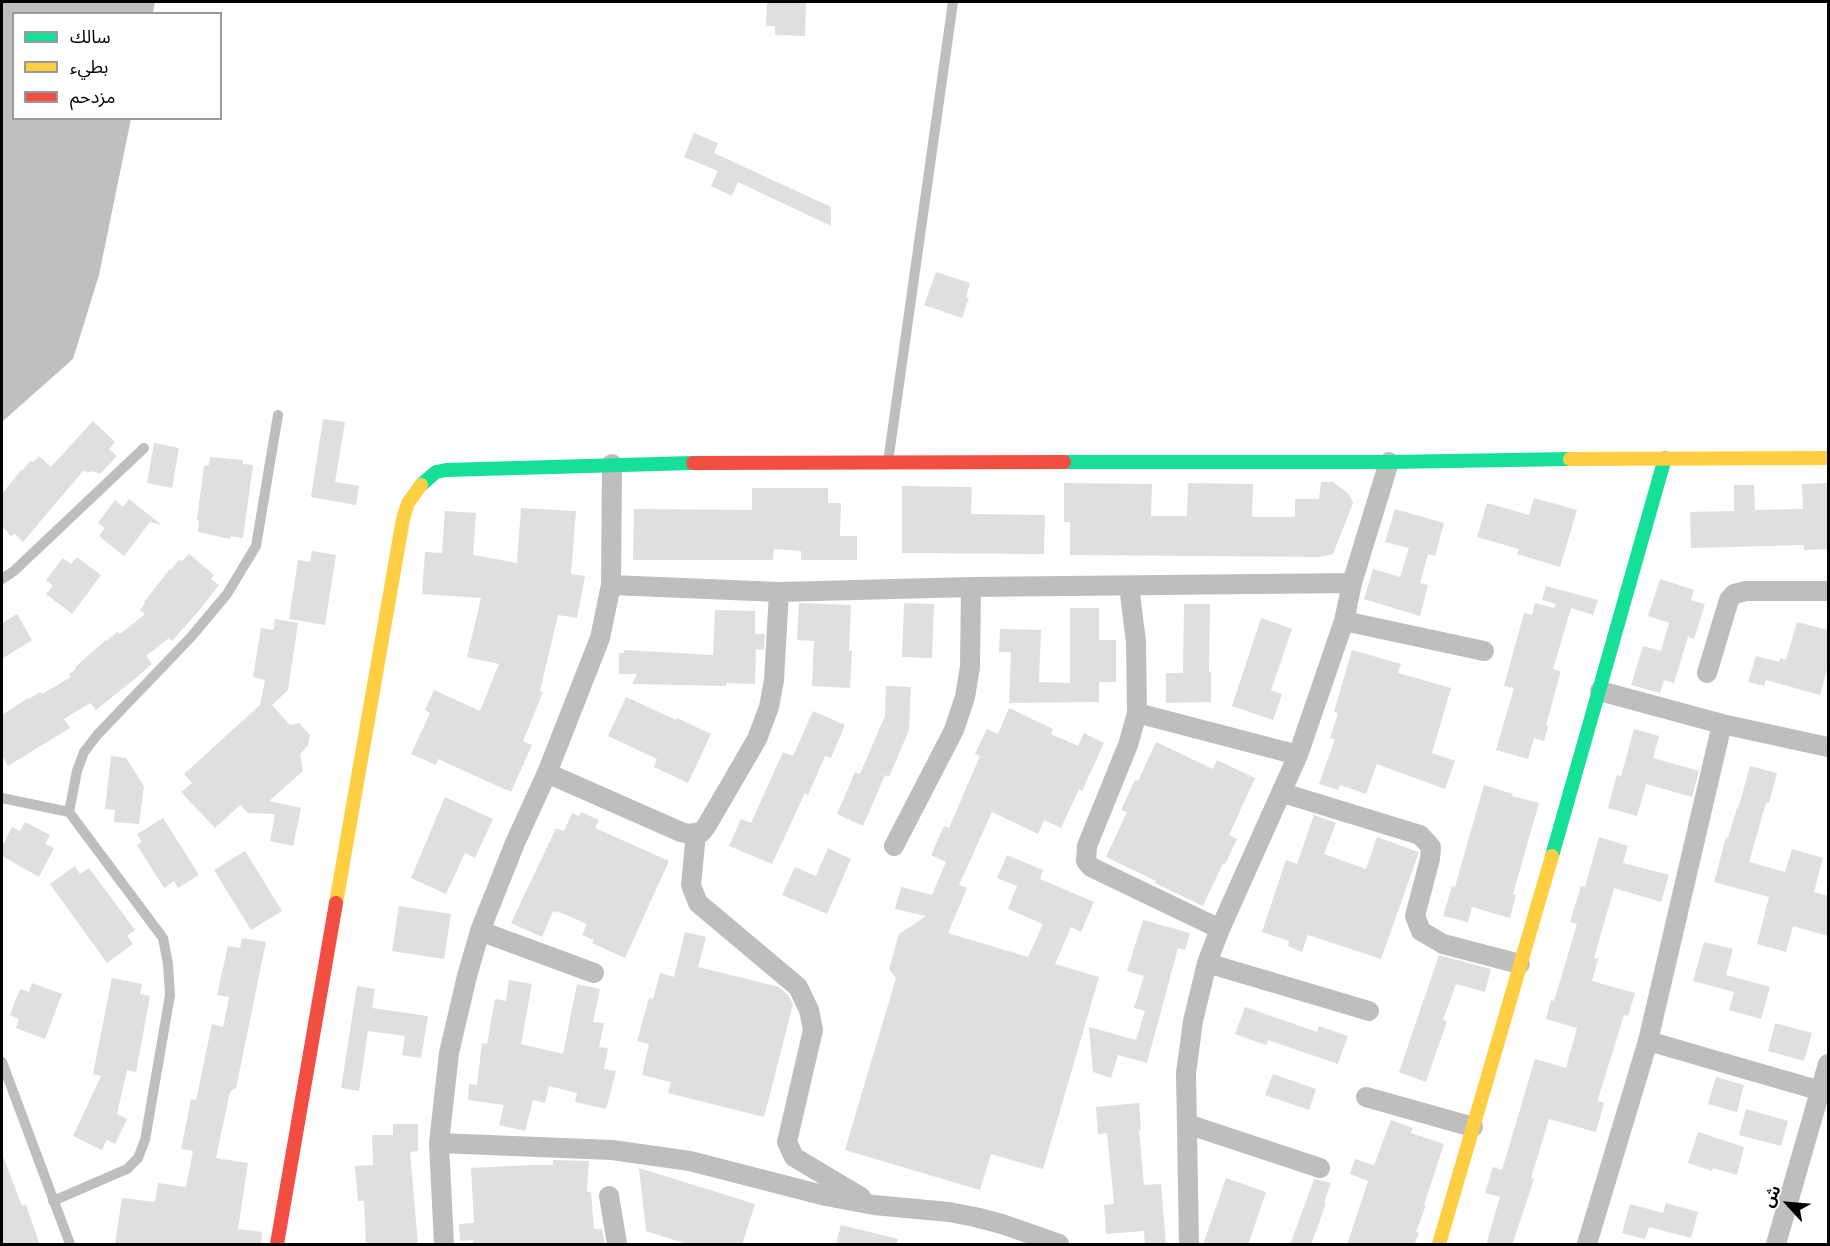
<!DOCTYPE html>
<meta charset="utf-8">
<style>
body{margin:0}
#map{position:relative;width:1830px;height:1246px;overflow:hidden;background:#fff;font-family:"Work Sans","Noto Sans Arabic",sans-serif}
canvas{display:block}
.frame{position:absolute;inset:0;border:3px solid #000;pointer-events:none}
.legend{position:absolute;left:12px;top:12px;width:210px;height:108px;box-sizing:border-box;background:#fff;border:2px solid #999;margin:0;padding:8px 10px;list-style:none;font-size:18px;color:#000}
.legend li{display:flex;align-items:center;gap:12px;height:30px}
.legend b{width:30px;border:2px solid #999}
.north{position:absolute;left:1758px;top:1174px;width:60px;height:60px;-webkit-text-stroke:4px #fff;paint-order:stroke;rotate:296deg;font-size:16px;font-weight:700;line-height:24px;text-align:center;color:#000}
.north::after{content:'';display:block;margin:auto;width:21px;height:27px;background:#000;clip-path:polygon(50% 0,100% 100%,50% 72%,0 100%)}
</style>
<div id="map">
<canvas width="1830" height="1246"></canvas>
<div class="frame"></div>
<ul class="legend">
<li><b style="height:8px;background:#16e098"></b>سالك</li>
<li><b style="height:8px;background:#ffcf43"></b>بطيء</li>
<li><b style="height:8px;background:#f24e42"></b>مزدحم</li>
</ul>
<div class="north">ش</div>
</div>
<script>
const c = document.querySelector('canvas').getContext('2d');
c.lineJoin = 'round';
function fillPath(path, color) { c.fillStyle = color; c.fill(path, 'evenodd'); }
const shape = rows => new Path2D(rows.map(r => 'M' + r).join(''));
function trace(path, color, width, dash) { c.strokeStyle = color; c.lineWidth = width; c.lineCap = dash ? 'butt' : 'round'; c.setLineDash(dash || []); c.stroke(path); }
const water = shape([
 [2,2,155,2,153,13,14,14,14,118,131,119,99,275,73,359,2,422]
]);
const building = shape([
 [767,2,806,2,805,36,775,35,775,26,766,26],
 [694,133,718,143,714,153,831,207,831,226,738,182,732,196,711,186,718,171,684,157],
 [936,272,970,283,966,297,969,298,962,318,924,305],
 [323,419,345,422,335,482,359,486,356,505,311,497],
 [93,421,115,442,109,449,117,456,100,474,91,471,90,472,83,471,23,542,15,534,11,536,2,526,2,494,21,470,22,471,30,461,33,462,39,456,51,467],
 [154,443,179,448,172,488,147,483],
 [210,457,243,460,243,464,253,465,243,538,231,536,230,539,198,532,199,521,197,520,204,466,209,465],
 [1321,482,1333,482,1349,494,1353,503,1333,554,1319,557,1070,555,1070,522,1064,522,1064,483,1152,484,1151,516,1187,516,1188,483,1253,484,1252,517,1295,517,1295,499,1319,499],
 [1828,483,1828,549,1804,550,1804,545,1691,548,1690,512,1734,511,1734,485,1754,485,1755,510,1803,509,1802,484],
 [902,486,972,487,971,514,1045,515,1044,554,902,553],
 [752,488,828,488,828,503,841,503,840,536,857,536,857,560,801,560,801,551,774,549,773,560,633,560,634,509,752,510],
 [1534,498,1577,510,1560,567,1517,554,1519,549,1477,537,1487,503,1529,515],
 [129,499,162,525,150,522,124,556,99,536,105,528,98,523,115,500,123,507],
 [521,508,576,511,571,574,585,576,577,618,558,615,540,691,543,692,523,741,532,745,511,792,438,759,436,765,411,754,430,713,425,710,434,690,480,711,499,664,467,657,481,598,422,594,425,552,442,553,445,511,476,513,473,555,517,563],
 [1395,509,1444,523,1435,556,1428,554,1420,583,1428,585,1420,616,1364,599,1373,569,1400,577,1409,548,1385,542],
 [312,551,336,555,325,625,289,619,298,560,310,562],
 [189,554,214,575,211,579,219,585,202,607,172,641,169,638,146,656,152,664,131,682,96,710,90,703,64,719,70,728,8,766,2,755,2,715,28,698,29,699,40,692,42,694,71,677,69,674,76,669,75,667,106,640,107,641,117,632,120,634,145,614,140,610,145,603,144,602,170,569,171,570,179,560,182,561],
 [77,557,101,575,72,614,46,594,53,586,46,580,63,558,71,564],
 [1660,579,1694,590,1691,600,1705,604,1694,639,1688,637,1674,683,1664,680,1660,693,1631,685,1643,646,1661,651,1669,623,1648,616],
 [1546,586,1598,600,1593,615,1571,608,1553,669,1561,671,1546,725,1548,726,1544,741,1534,738,1528,759,1496,750,1514,688,1504,686,1524,613,1532,615,1535,603,1554,608,1556,604,1542,600],
 [799,603,851,605,849,651,852,651,850,688,812,686,814,641,797,640],
 [904,603,934,604,932,658,902,657],
 [1184,604,1210,604,1209,672,1211,672,1211,702,1166,703,1166,673,1183,673],
 [1070,608,1099,608,1099,640,1116,640,1116,682,1099,682,1099,702,1009,703,1011,652,999,652,1000,629,1041,630,1039,682,1070,683],
 [715,610,755,611,755,634,765,634,764,650,756,649,755,684,727,683,726,686,632,684,637,674,619,674,619,653,624,653,624,650,713,655],
 [17,614,32,640,2,659,2,623],
 [1261,618,1292,629,1271,690,1282,694,1273,720,1232,706],
 [275,619,298,623,288,690,272,705,290,725,299,723,310,735,308,745,300,754,303,771,269,801,301,808,293,846,270,841,275,814,248,813,240,805,215,828,181,792,192,783,184,774,260,705,265,680,253,677,261,628,273,630],
 [1797,622,1828,630,1828,666,1820,695,1766,680,1764,686,1748,682,1756,656,1779,662,1780,658,1786,660],
 [1352,650,1401,664,1398,673,1451,688,1432,753,1455,761,1445,789,1377,764,1366,794,1340,785,1338,790,1319,784,1335,739,1330,738,1338,713,1334,712],
 [886,686,911,687,909,730,889,777,885,775,863,826,837,814,855,772,860,774,885,716],
 [626,697,676,720,677,718,711,734,688,783,654,767,657,759,608,736],
 [1009,708,1053,729,1051,734,1078,746,1084,733,1104,743,1082,791,1079,789,1061,828,1044,820,1038,834,992,812,959,885,967,888,948,933,1028,957,1043,924,1008,909,1017,886,997,878,1007,855,1043,870,1040,879,1094,902,1081,932,1071,927,1055,964,1099,977,1043,1169,991,1154,980,1190,845,1150,896,978,889,969,899,934,926,916,895,909,901,887,932,895,946,862,931,855,944,826,949,828,980,756,975,754,987,729,998,734],
 [813,711,845,725,831,758,825,756,808,795,805,793,772,864,729,846,741,819,751,823,783,752,793,756],
 [1634,729,1659,736,1653,758,1699,771,1692,797,1646,784,1637,816,1608,808,1617,775,1621,776],
 [1156,742,1213,769,1217,760,1255,778,1229,835,1237,839,1225,865,1223,863,1203,906,1155,883,1156,881,1106,857,1127,812,1121,810,1135,780,1138,781],
 [111,756,126,758,144,786,139,824,114,822,115,810,105,809],
 [1750,766,1777,773,1769,803,1766,803,1749,862,1785,872,1792,849,1823,858,1814,892,1828,896,1828,936,1793,926,1786,952,1757,944,1769,897,1714,882,1726,837,1728,838,1737,808,1738,809],
 [1484,785,1513,794,1512,796,1539,803,1513,894,1516,895,1510,918,1472,907,1468,922,1443,916,1452,886,1455,887],
 [445,797,493,819,475,858,465,853,446,894,411,878],
 [581,812,599,820,595,828,669,861,625,958,592,943,594,940,582,935,587,924,557,911,556,913,553,911,542,937,511,923,556,828,564,831,572,813,579,816],
 [1314,815,1336,823,1324,854,1366,869,1377,837,1419,852,1381,959,1308,935,1302,952,1288,946,1289,941,1262,932,1286,860,1297,864],
 [163,818,199,875,178,888,174,881,164,888,137,845,142,842,137,834],
 [25,822,50,835,45,844,54,848,39,877,2,856,2,846,12,827,20,831],
 [1599,837,1628,846,1623,863,1669,875,1661,902,1614,888,1594,958,1598,959,1592,981,1635,993,1628,1016,1624,1015,1598,1099,1598,1101,1604,1103,1596,1132,1549,1119,1531,1178,1534,1179,1512,1245,1486,1245,1500,1197,1485,1193,1493,1167,1502,1170,1535,1059,1566,1068,1577,1028,1546,1019,1551,1000,1554,1001,1577,924,1570,922,1581,886,1585,887],
 [828,848,851,859,827,914,782,895,795,867,816,876],
 [245,851,282,911,251,930,214,870],
 [75,866,80,874,89,868,135,930,127,936,133,944,107,963,50,884],
 [399,906,451,914,444,959,392,951],
 [1143,920,1190,933,1185,950,1178,948,1147,1063,1118,1055,1111,1078,1093,1072,1089,1027,1136,1040,1145,1011,1134,1008,1144,976,1127,971],
 [685,932,706,937,698,967,779,987,788,995,793,1004,764,1117,668,1093,671,1082,642,1075,649,1044,637,1041,649,998,653,999,660,973,674,977],
 [242,938,266,942,236,1088,230,1092,216,1158,248,1163,238,1229,262,1232,261,1245,115,1245,122,1198,155,1202,158,1183,186,1187,193,1151,181,1149,191,1099,196,1100,212,1024,223,1027,229,997,217,995,228,946,240,948],
 [1704,942,1733,949,1726,975,1770,987,1761,1019,1729,1010,1734,992,1693,981],
 [1439,955,1491,969,1485,992,1456,984,1443,1020,1447,1021,1426,1082,1399,1072],
 [112,978,142,984,140,994,150,996,136,1072,127,1070,117,1114,127,1119,115,1144,107,1140,102,1150,73,1136,101,1076,93,1074],
 [509,980,532,984,521,1044,563,1054,577,984,600,989,593,1022,604,1023,599,1047,608,1048,604,1069,616,1071,606,1109,575,1102,577,1093,549,1086,545,1103,533,1100,525,1131,499,1125,504,1105,468,1100,469,1084,477,1085,482,1043,487,1044,495,999,506,1001],
 [32,983,62,994,45,1039,16,1028,19,1019,10,1015,20,989,29,992],
 [357,986,375,989,372,1008,428,1016,421,1058,402,1055,405,1036,368,1031,359,1091,341,1088],
 [1245,1007,1317,1032,1319,1026,1348,1036,1338,1064,1268,1040,1266,1045,1235,1034],
 [1775,1023,1812,1033,1804,1061,1768,1051],
 [1273,1074,1316,1089,1309,1110,1265,1095],
 [1716,1077,1744,1085,1737,1112,1708,1104],
 [1139,1103,1141,1130,1139,1130,1144,1185,1161,1184,1166,1245,1145,1245,1144,1231,1106,1234,1104,1205,1114,1204,1107,1133,1098,1134,1096,1107],
 [1746,1109,1788,1121,1781,1146,1739,1135],
 [1391,1120,1413,1128,1411,1133,1444,1144,1424,1205,1426,1205,1416,1232,1419,1233,1414,1245,1347,1245,1368,1181,1350,1174,1355,1159,1374,1165],
 [393,1124,418,1124,418,1151,410,1152,418,1245,366,1245,364,1201,358,1201,355,1166,373,1165,372,1135,393,1135],
 [1698,1132,1744,1147,1737,1175,1713,1168,1712,1171,1688,1163],
 [2,1156,3,1156,22,1206,26,1205,40,1245,2,1245],
 [553,1160,589,1161,587,1192,591,1192,594,1229,602,1229,605,1245,473,1245,473,1240,460,1241,459,1224,474,1223,471,1168,534,1165,553,1165],
 [639,1168,755,1204,742,1245,690,1245,646,1231],
 [1226,1178,1266,1192,1248,1245,1203,1245],
 [1314,1179,1331,1183,1324,1203,1326,1203,1311,1245,1290,1245],
 [1666,1203,1698,1212,1691,1238,1649,1227,1645,1239,1622,1233,1630,1204,1663,1213],
 [841,1225,898,1239,897,1245,836,1245]
]);
const lane = shape([
 [888,462,953,2],
 [2,579,14,571,144,448],
 [2,798,69,812],
 [2,1062,70,1244],
 [53,1201,127,1169,138,1158,145,1140,170,995,168,964,163,938,69,812,77,771,84,752,98,734,191,637,227,594,256,546,278,415]
]);
const street = shape([
 [611,585,779,592,971,587,1352,583],
 [1129,586,1136,642,1137,713,1128,745,1087,846,1086,861,1091,867,1220,929],
 [1344,621,1484,651],
 [1707,673,1729,600,1734,594,1746,591,1828,591],
 [1600,691,1722,724,1828,747],
 [1137,713,1298,755],
 [547,773,681,832,688,834,702,832,707,825,757,739,769,707,774,680,779,592],
 [1283,793,1420,835,1431,847,1430,859,1415,916,1421,931,1443,944,1520,964],
 [696,834,691,885,698,903,798,987,809,1010,813,1030,787,1142,794,1157,861,1197],
 [894,846,954,730,965,697,970,667,971,587],
 [480,931,594,973],
 [1207,963,1369,1011],
 [1648,1041,1821,1091],
 [1366,1097,1473,1127],
 [1187,1124,1320,1168],
 [439,1143,612,1150,690,1161,826,1196,874,1205,949,1212,975,1217,1002,1224,1059,1244],
 [609,1196,617,1244],
 [444,1244,439,1143,449,1053,467,976,480,931,515,843,547,773,600,638,611,585,612,464],
 [1189,1244,1186,1073,1193,1021,1207,963,1220,929,1298,755,1344,621,1352,583,1389,462],
 [1587,1244,1648,1041,1722,724],
 [1776,1244,1828,1064]
]);
const fast = shape([
 [1064,462,1389,462,1570,459],
 [421,485,436,472,446,470,693,463],
 [1552,856,1665,458]
]);
const slow = shape([
 [1570,459,1828,458],
 [336,903,403,519,408,503,421,485],
 [1439,1244,1552,856]
]);
const jam = shape([
 [693,463,1064,462],
 [277,1244,336,903]
]);
fillPath(water, '#bfbfbf');
fillPath(building, '#dfdfdf');
trace(lane, '#bebebe', 10);
trace(street, '#bebebe', 20);
trace(fast, '#16e098', 14);
trace(slow, '#ffcf43', 14);
trace(jam, '#f24e42', 14);
</script>
